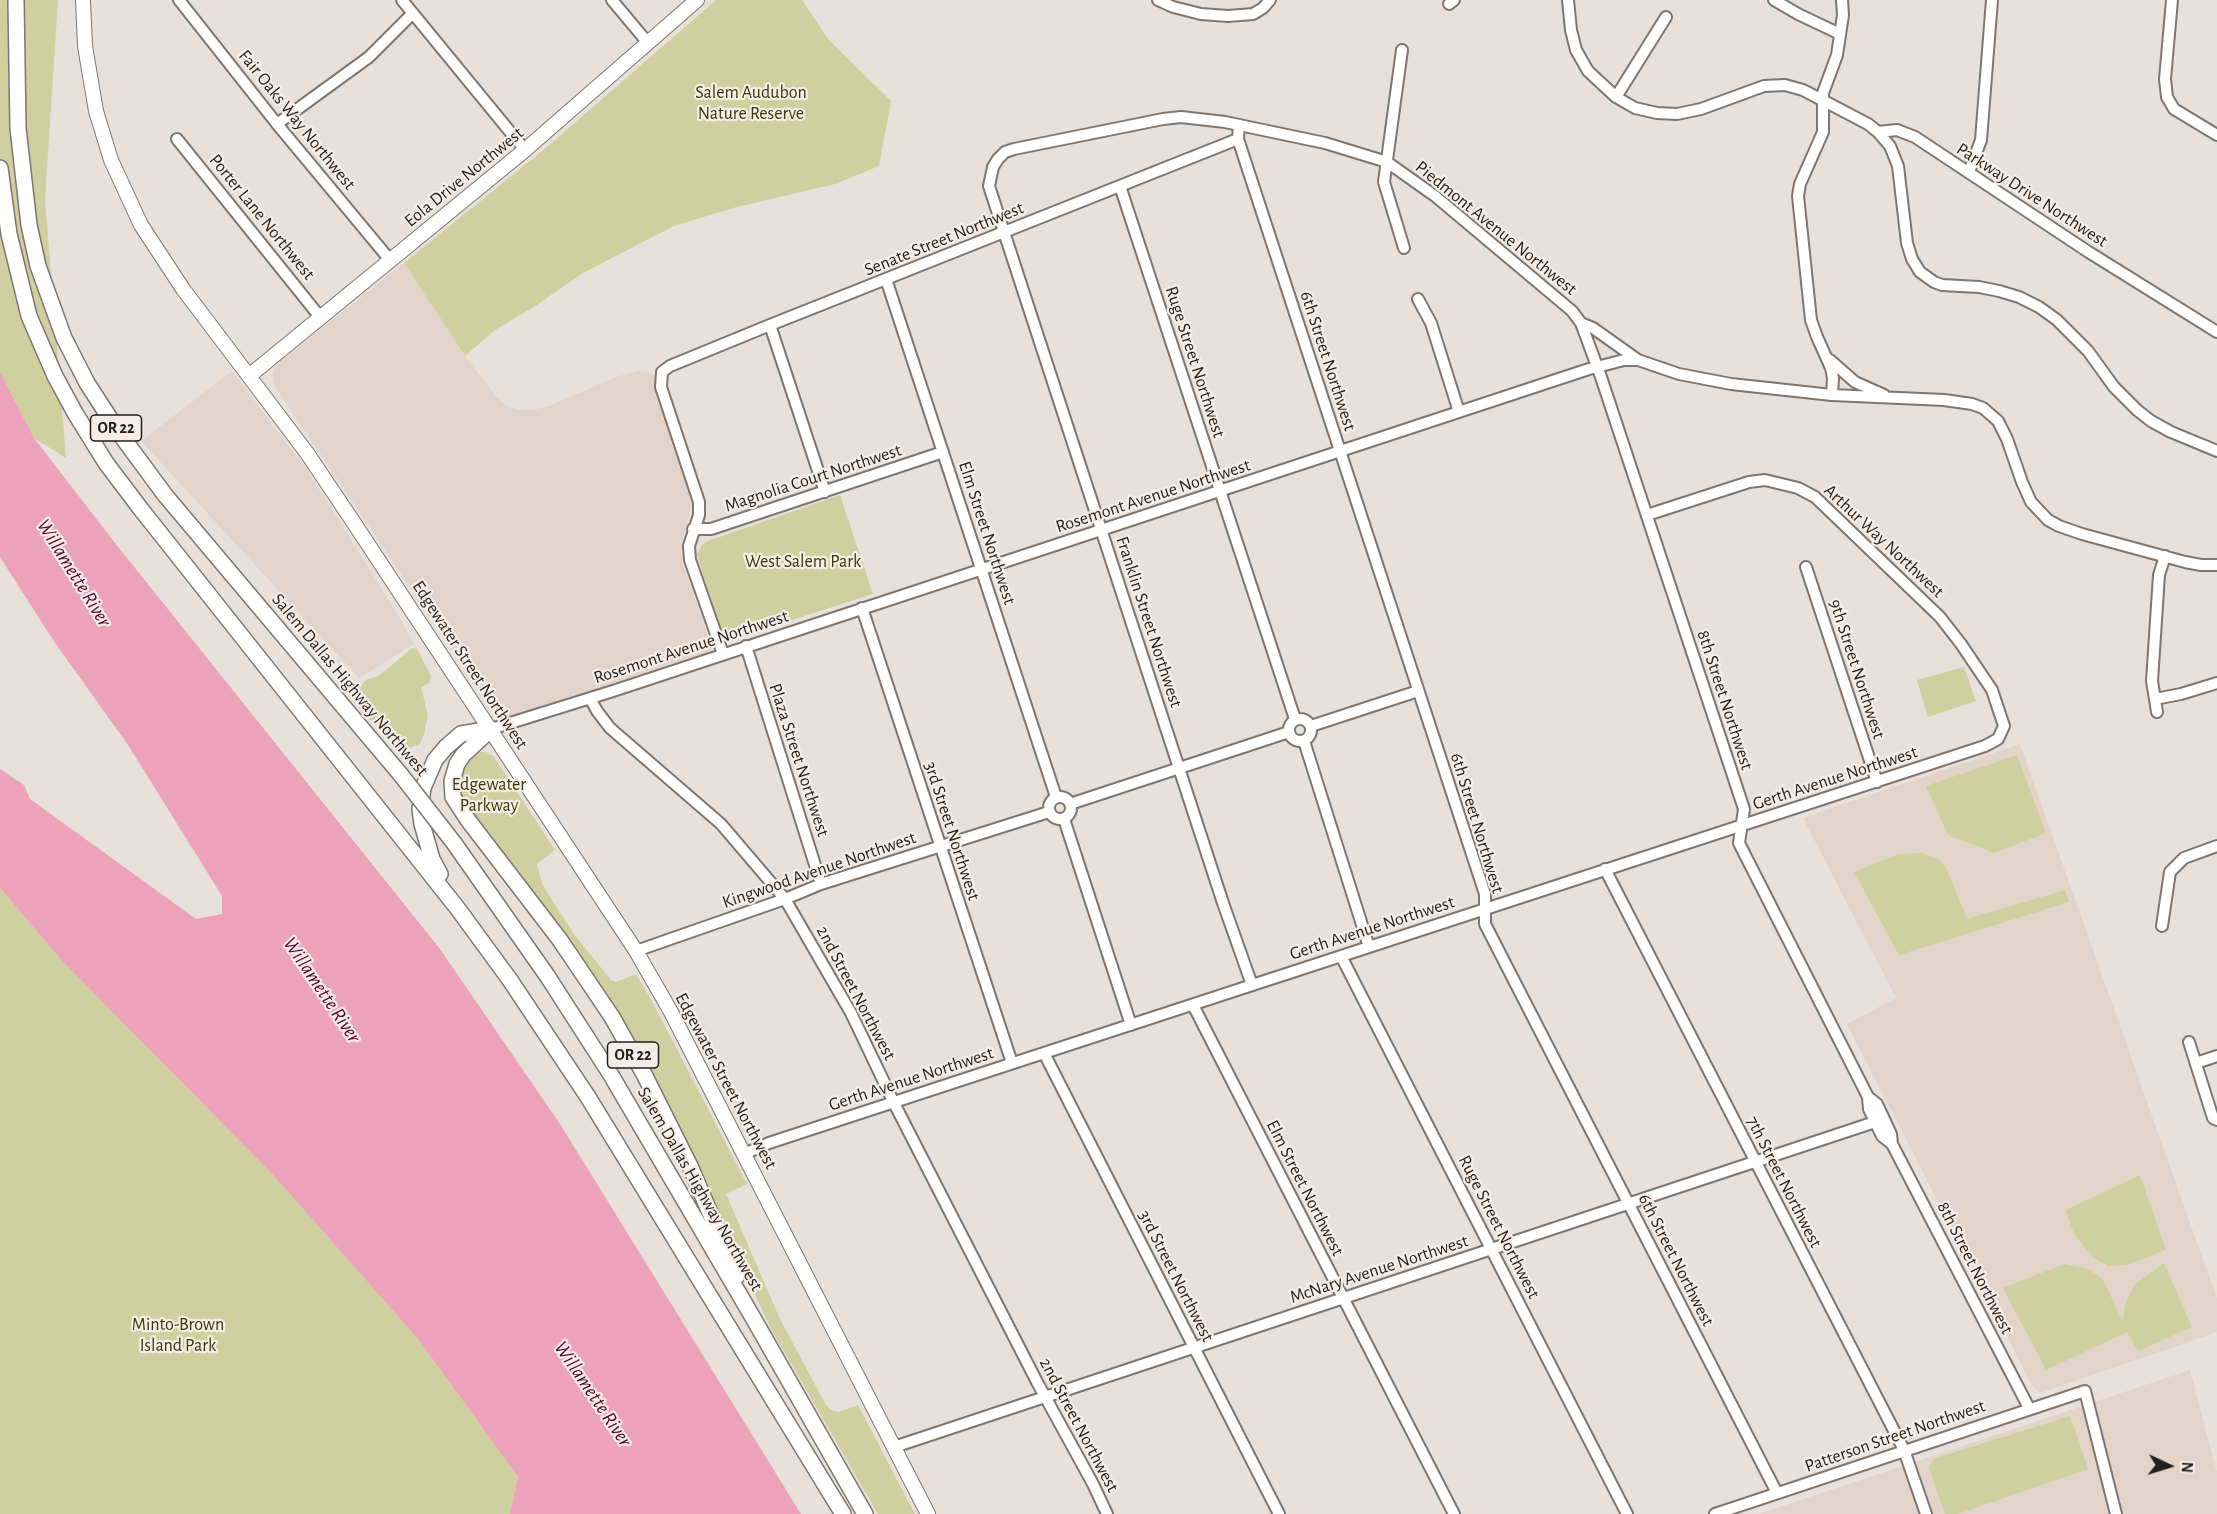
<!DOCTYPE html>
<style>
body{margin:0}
#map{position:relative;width:2217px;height:1514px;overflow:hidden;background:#e8e0db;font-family:"Alegreya Sans",sans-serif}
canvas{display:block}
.north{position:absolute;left:2139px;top:1436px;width:60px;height:60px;-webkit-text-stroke:4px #f6ede8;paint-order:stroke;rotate:94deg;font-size:16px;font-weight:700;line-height:24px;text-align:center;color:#221f1d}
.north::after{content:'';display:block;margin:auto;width:21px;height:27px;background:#221f1d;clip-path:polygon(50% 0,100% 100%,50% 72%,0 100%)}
</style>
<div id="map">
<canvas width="2217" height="1514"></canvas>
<div class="north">N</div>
</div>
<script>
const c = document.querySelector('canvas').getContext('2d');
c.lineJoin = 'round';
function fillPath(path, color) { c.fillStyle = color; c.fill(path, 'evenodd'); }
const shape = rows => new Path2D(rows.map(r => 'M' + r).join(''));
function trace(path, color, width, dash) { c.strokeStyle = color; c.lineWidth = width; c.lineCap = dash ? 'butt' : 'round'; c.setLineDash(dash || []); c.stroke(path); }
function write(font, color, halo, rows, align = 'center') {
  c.font = font + ' "Alegreya Sans",sans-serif'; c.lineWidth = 4.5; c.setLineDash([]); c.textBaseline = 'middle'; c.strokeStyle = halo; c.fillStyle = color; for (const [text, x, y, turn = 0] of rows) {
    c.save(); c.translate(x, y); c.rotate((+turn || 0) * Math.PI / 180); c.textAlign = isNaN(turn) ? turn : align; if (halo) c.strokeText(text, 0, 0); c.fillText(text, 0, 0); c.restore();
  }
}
const built = shape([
 [404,263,465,356,495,395,506,406,518,410,533,410,549,406,616,377,637,371,648,372,654,376,657,381,661,405,692,504,681,543,682,562,708,636,711,648,708,652,512,716,500,715,493,711,274,385,273,373,277,364],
 [232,371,307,470,397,613,414,644,359,678,141,441],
 [2020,744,2217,1299,2217,1332,2040,1393,2033,1387,1847,1024,1896,998,1803,818],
 [2190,1370,2217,1473,2217,1514,1759,1514]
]);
const green = shape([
 [0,0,58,0,45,199,66,458,34,438,0,372],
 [716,0,802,0,828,39,891,101,879,166,835,184,733,208,674,226,581,274,537,305,495,330,465,356,404,263,541,152],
 [840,495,873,594,739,637,727,638,721,628,698,559,697,554,702,545,708,541],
 [412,648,417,649,431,676,429,683,421,687,428,715,424,734,420,744,409,748,396,745,391,735,376,722,364,717,356,702,359,688,366,680,376,677,386,670],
 [1964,667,1976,701,1928,717,1917,680],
 [479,752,486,752,494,757,555,850,537,864,542,884,573,933,611,980,616,982,636,974,654,1005,747,1184,726,1194,780,1319,826,1405,831,1410,838,1412,858,1405,915,1514,878,1514,771,1329,687,1147,657,1087,465,806,461,797,461,777,468,762],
 [2017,755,2046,833,1994,853,1948,835,1926,786],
 [1922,853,1939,859,1947,869,1967,919,2065,890,2069,902,1899,955,1854,872,1898,854],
 [0,888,63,962,273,1175,418,1339,518,1477,510,1514,0,1514],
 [2140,1175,2166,1250,2127,1265,2108,1266,2093,1257,2074,1234,2066,1210],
 [2164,1263,2192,1327,2138,1351,2127,1332,2046,1370,2003,1288,2064,1264,2085,1268,2102,1278,2123,1322,2125,1306,2133,1286],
 [2070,1416,2088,1469,1958,1514,1945,1514,1929,1468,1933,1459]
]);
const water = shape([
 [0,372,34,438,115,543,440,949,560,1124,801,1514,510,1514,518,1477,418,1339,273,1175,63,962,0,888,0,769,24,785,30,799,196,919,222,914,222,896,128,745,53,640,0,557]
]);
const minor = shape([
 [179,0,277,124,390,260],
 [402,0,525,150],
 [612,0,648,43],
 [1158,0,1173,7,1201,14,1228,16,1253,14,1263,8,1270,0],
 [1568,0,1571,30,1576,50,1588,71,1616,97,1635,108,1657,113,1677,114,1701,109,1764,86,1785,85,1803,90,1868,124,1878,132,1897,130,1915,137,2087,251,2217,332],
 [1774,0,1798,14,1840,34],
 [2172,0,2165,79,2167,97,2174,109,2217,135],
 [1449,4,1454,0],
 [1402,50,1384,182,1404,248],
 [1616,97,1666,17],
 [277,124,369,57,413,13],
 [1239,125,1238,139,1485,894,1485,924,1777,1493],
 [1878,132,1890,146,1898,166,1907,243,1912,259,1920,272,1934,282,1942,285,1979,287,1999,291,2019,297,2039,307,2057,320,2088,351,2114,387,2137,410,2151,421,2171,432,2217,451],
 [177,139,320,317],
 [1969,172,1981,140,1992,0],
 [1120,186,1295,719],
 [886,279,1056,797],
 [1418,299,1431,323,1459,412],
 [1581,323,1593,328,1638,360],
 [770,325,825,492],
 [1830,360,1855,382,1884,395],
 [1832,395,1833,378,1831,368,1817,337,1811,320,1798,196,1800,184,1823,132,1823,93,1837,55,1843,15,1842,0],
 [693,529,711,529,943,452],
 [1806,567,1877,782],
 [862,608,1012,1063],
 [746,646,821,884],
 [723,654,690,560,689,546,699,515,699,502,661,387,662,372,670,366,770,325,1238,139],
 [590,698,597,711,610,728,721,824,785,899,851,1013,894,1103,1037,1382,1093,1484,1107,1514],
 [2155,699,2181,694,2217,683],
 [2157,712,2152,681,2159,575,2165,556],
 '1289 730a11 11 0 1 1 22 0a11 11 0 1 1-22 0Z',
 [1311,726,1418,691],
 [491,729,613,691,1589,369,1624,360,1638,360,1679,374,1731,384,1832,395,1944,400,1972,404,1983,408,1998,421,2007,439,2022,482,2031,502,2048,520,2059,526,2082,534,2185,562,2201,565,2217,565],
 [1304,741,1369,947],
 '1049 808a11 11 0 1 1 22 0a11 11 0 1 1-22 0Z',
 [1070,804,1289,732],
 [1064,819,1131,1025],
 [1605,869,1904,1450,1926,1514],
 [2162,926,2170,872,2184,858,2217,846],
 [636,951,785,899,821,884,1049,812],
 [1341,956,1627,1514],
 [1252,985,1223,903,989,186,993,167,998,159,1005,152,1014,149,1163,119,1181,117,1225,122,1325,143,1387,162,1435,196,1572,311,1581,323,1601,377,1744,809,1739,843,1863,1087,1868,1097,1877,1104,1891,1134,1892,1144,2029,1408],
 [1193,1005,1454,1514],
 [2189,1042,2213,1118,2217,1120],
 [1044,1053,1279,1514],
 [2196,1063,2217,1056],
 [1868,1097,1869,1109,1882,1136,1892,1144],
 [744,1154,769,1143,1044,1053,1985,746,1998,739,2004,726,1992,690,1961,644,1940,617,1815,497,1798,488,1765,480,1749,482,1647,515],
 [894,1447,1875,1122],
 [1715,1514,2085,1391,2116,1514]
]);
const major = shape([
 [83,0,85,46,96,111,111,160,141,225,183,289,307,453,354,523,636,951,671,1012,928,1514],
 [249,376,525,150,697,0]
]);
const highway = shape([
 [16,0,18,128,29,225,38,266,64,338,87,383,120,434,165,495,401,775],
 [0,168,9,234,29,316,55,376,75,413,106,463,140,508,458,909,510,980,588,1097,843,1514],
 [491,729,463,755,457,764,452,781,453,797,468,820,560,940,612,1017,644,1074,690,1166,737,1276],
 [454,843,548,977,611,1075,752,1316,865,1514],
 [440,874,432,859,422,824,420,809,423,788,435,760,446,747,461,734,491,729]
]);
const highwayBridge = shape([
 [401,775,454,843]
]);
const shields = [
 [116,428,51],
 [633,1055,51]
];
const shieldNames = [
 ["OR 22",116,428],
 ["OR 22",633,1055]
];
const parkNames = [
 ["Salem Audubon",751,93],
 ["Nature Reserve",751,114],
 ["West Salem Park",803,562],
 ["Edgewater",489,785],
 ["Parkway",489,806],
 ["Minto-Brown",178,1325],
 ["Island Park",178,1346]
];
const streetNames = [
 ["Fair Oaks Way Northwest",297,120,51],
 ["Eola Drive Northwest",464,177,-39],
 ["Parkway Drive Northwest",2032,195,33],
 ["Porter Lane Northwest",262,217,51],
 ["Piedmont Avenue Northwest",1496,228,39],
 ["Senate Street Northwest",944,239,-22],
 ["6th Street Northwest",1328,361,72],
 ["Ruge Street Northwest",1195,362,72],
 ["Magnolia Court Northwest",813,478,-18],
 ["Rosemont Avenue Northwest",1153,496,-18],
 ["Elm Street Northwest",987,533,72],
 ["Arthur Way Northwest",1884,541,43],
 ["Franklin Street Northwest",1149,622,72],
 ["Rosemont Avenue Northwest",691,647,-18],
 ["Edgewater Street Northwest",470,665,57],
 ["9th Street Northwest",1857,669,72],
 ["Salem Dallas Highway Northwest",350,685,50],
 ["8th Street Northwest",1725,700,72],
 ["Plaza Street Northwest",799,760,72],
 ["Gerth Avenue Northwest",1835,778,-18],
 ["6th Street Northwest",1477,823,73],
 ["3rd Street Northwest",952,831,72],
 ["Kingwood Avenue Northwest",819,870,-19],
 ["Gerth Avenue Northwest",1372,928,-18],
 ["2nd Street Northwest",856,993,62],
 ["Gerth Avenue Northwest",911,1079,-18],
 ["Edgewater Street Northwest",726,1081,62],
 ["7th Street Northwest",1784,1182,63],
 ["Elm Street Northwest",1305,1188,63],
 ["Salem Dallas Highway Northwest",700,1189,60],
 ["Ruge Street Northwest",1499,1227,63],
 ["6th Street Northwest",1676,1260,63],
 ["8th Street Northwest",1975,1268,63],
 ["McNary Avenue Northwest",1379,1269,-18],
 ["3rd Street Northwest",1176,1276,63],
 ["2nd Street Northwest",1079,1425,62],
 ["Patterson Street Northwest",1895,1436,-19]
];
const waterNames = [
 ["Willamette River",74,573,58],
 ["Willamette River",322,990,56],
 ["Willamette River",593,1394,56]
];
fillPath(built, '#e3d4ca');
fillPath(green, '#cfd09f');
fillPath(water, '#eca2ba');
trace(minor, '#7d7671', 14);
trace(major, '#7d7671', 16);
trace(highway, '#7d7671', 18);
trace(minor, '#fff', 10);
trace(major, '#fff', 14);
trace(highway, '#fff', 15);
trace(highwayBridge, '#7d7671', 18, []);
trace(highwayBridge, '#fff', 15);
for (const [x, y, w] of shields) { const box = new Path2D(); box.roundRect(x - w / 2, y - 13, w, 26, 4.5); c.fillStyle = '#f6ede8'; c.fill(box); trace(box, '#221f1d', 1.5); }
write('bold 16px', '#221f1d', null, shieldNames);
write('18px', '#3a3a00', '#f6ede8', parkNames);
write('18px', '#221f1d', '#f6ede8', streetNames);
write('italic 20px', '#57002c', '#f6ede8', waterNames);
</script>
